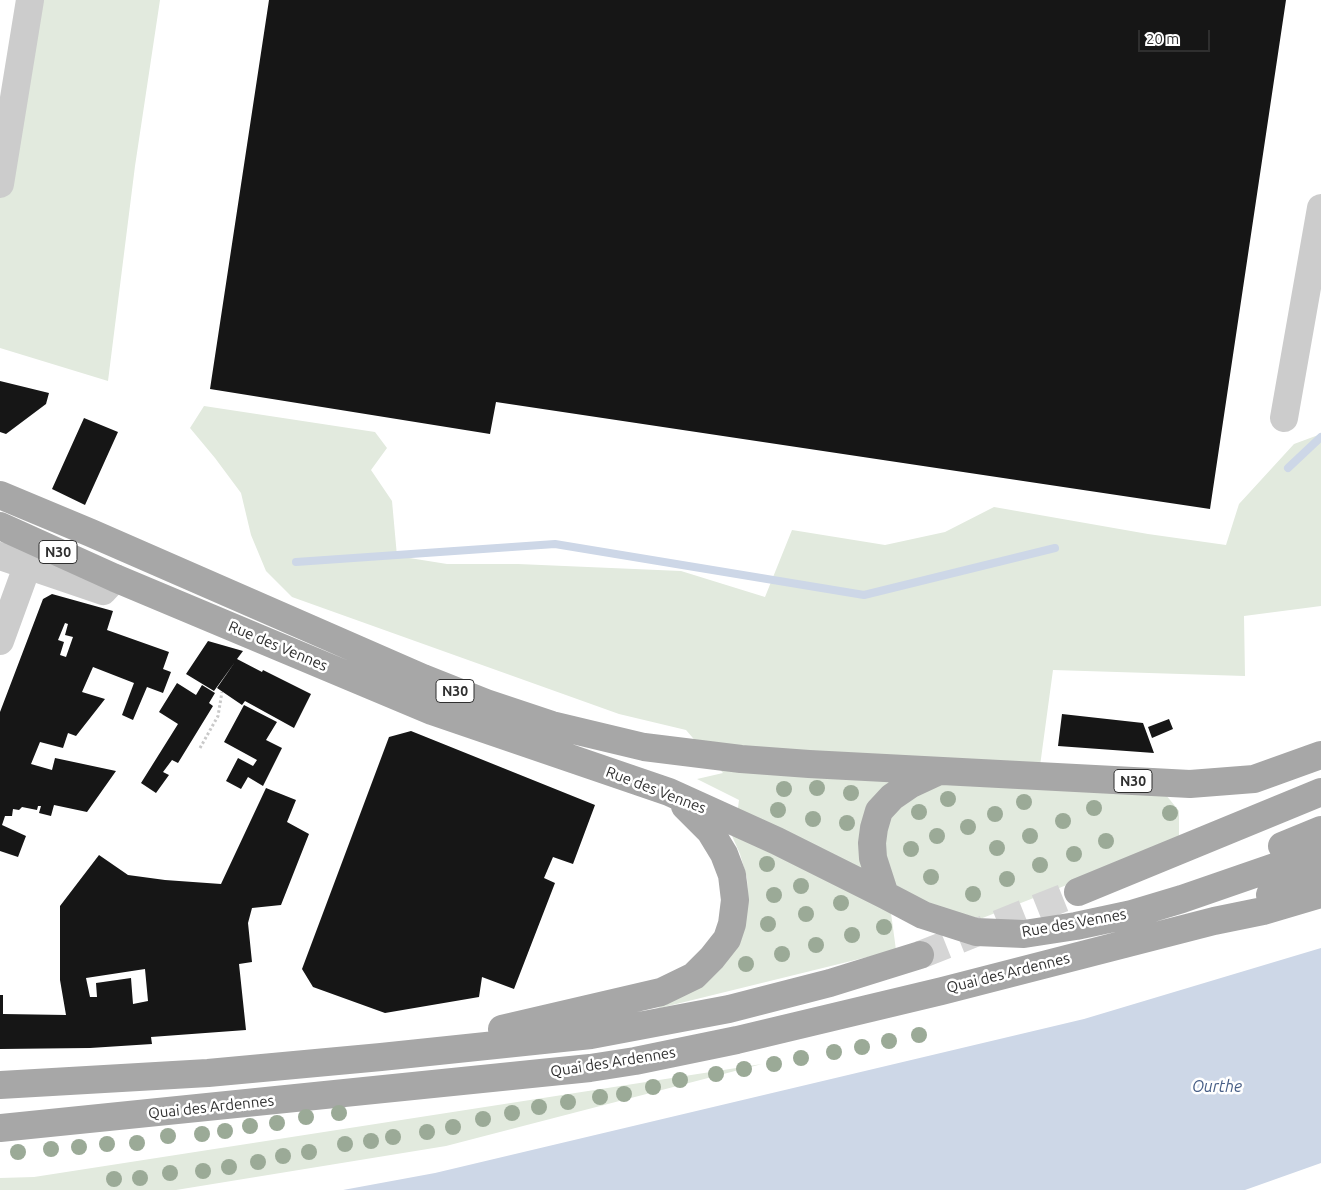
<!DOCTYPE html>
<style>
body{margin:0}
#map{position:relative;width:1321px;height:1190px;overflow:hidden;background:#fff;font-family:Ubuntu,sans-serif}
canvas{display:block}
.scale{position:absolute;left:1138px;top:30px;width:72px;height:22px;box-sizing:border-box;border:2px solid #2f2f2f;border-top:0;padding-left:6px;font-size:15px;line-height:18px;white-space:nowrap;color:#2f2f2f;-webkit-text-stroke:4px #fff;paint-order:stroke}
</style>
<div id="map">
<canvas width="1321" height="1190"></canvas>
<div class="scale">20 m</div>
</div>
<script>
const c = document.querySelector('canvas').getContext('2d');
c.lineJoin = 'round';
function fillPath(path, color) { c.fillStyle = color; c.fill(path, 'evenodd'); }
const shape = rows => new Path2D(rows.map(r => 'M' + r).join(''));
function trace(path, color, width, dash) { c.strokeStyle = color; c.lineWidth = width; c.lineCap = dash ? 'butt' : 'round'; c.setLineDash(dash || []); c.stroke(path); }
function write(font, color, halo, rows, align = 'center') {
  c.font = font + ' Ubuntu,sans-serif'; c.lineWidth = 5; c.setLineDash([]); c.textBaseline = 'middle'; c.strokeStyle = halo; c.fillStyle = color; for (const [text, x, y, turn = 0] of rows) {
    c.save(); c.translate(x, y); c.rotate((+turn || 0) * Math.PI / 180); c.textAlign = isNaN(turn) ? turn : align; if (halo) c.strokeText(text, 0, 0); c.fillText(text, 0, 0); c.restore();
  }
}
const green = shape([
 [32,0,160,0,135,166,108,381,0,348,0,197],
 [204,406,375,432,387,448,371,470,392,501,397,556,447,564,518,564,681,571,765,597,792,530,885,545,945,532,994,507,1148,534,1226,545,1239,504,1294,444,1321,434,1321,606,1244,616,1245,676,1053,670,1037,788,1166,795,1179,811,1179,841,980,919,888,891,896,950,656,1009,702,982,748,897,747,878,740,854,729,829,735,831,739,800,697,779,723,773,686,730,619,714,292,597,266,571,251,535,241,493,215,458,190,428],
 [762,1064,446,1146,176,1190,0,1190,0,1178,34,1177]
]);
const water = shape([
 [1321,948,1321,1163,1245,1190,343,1190,435,1173,1084,1019]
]);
const stream = shape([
 [1288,468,1321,437],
 [296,562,555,544,864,595,1055,548]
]);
const building = shape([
 [269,0,1286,0,1210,509,496,402,490,434,210,389],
 [0,381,49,393,46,404,6,434,0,432],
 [84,418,118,432,85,505,52,489],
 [52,594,113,611,107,630,169,652,163,669,171,672,163,693,147,687,133,720,122,715,134,683,93,667,82,692,105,699,76,736,68,733,63,748,40,742,31,764,52,770,55,758,116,771,87,812,54,805,51,816,39,813,41,806,38,806,37,810,22,807,19,810,13,809,12,816,5,816,2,825,26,836,18,857,0,851,0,712,43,599],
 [65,623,68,624,65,635,73,637,66,657,60,655,64,642,58,640],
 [208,641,243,651,237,659,262,672,263,670,311,694,294,728,245,701,242,705,217,688,235,662,214,691,186,674],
 [177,683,196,695,202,685,215,693,209,703,213,706,178,763,172,760,163,772,169,775,156,793,141,783,178,724,159,712],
 [244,705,277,722,266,740,282,748,263,786,248,777,241,789,226,781,238,758,253,766,257,760,224,742],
 [1062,714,1143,723,1154,753,1058,746],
 [1169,719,1173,729,1152,738,1148,727],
 [411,731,595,805,573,864,553,857,544,878,555,883,514,989,482,977,479,997,385,1013,313,987,302,969,389,737],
 [266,788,296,800,287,822,309,834,281,905,252,908,248,923,252,962,239,964,246,1030,151,1037,152,1044,90,1048,0,1049,0,995,3,995,3,1014,66,1015,60,980,60,906,99,855,128,875,165,880,221,884],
 [145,969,148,1001,133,1004,131,978,96,983,97,997,90,997,86,978]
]);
const majorTunnel = shape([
 [920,955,1078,892]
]);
const path = shape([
 [200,748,218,716,222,692]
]);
const minor = shape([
 [0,184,30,0],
 [1284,418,1321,208],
 [0,556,103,591,115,578],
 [0,641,28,564]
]);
const major = shape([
 [0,495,91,533,423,678,486,703,552,725,644,747,741,759,809,764,1190,784,1254,779,1321,755],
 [0,526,115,578,432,711,669,792,777,841,885,895,923,915,976,932,1024,934,1076,926,1132,914,1182,899,1321,851],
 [1282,846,1321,830],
 [1078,892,1321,792],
 [885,895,873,858,872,843,874,828,879,811,892,797,911,784,939,771],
 [1270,895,1321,871],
 [502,1029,661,992,694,976,712,958,727,939,732,924,735,900,732,875,724,854,710,831,685,806],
 [0,1085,208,1073,381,1057,591,1035,729,1009,830,983,920,955],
 [0,1128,590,1068,635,1061,737,1040,942,991,1214,921,1263,911,1321,894]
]);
const trees = [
 [817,788],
 [784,789],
 [851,793],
 [948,799],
 [1024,802],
 [1094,808],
 [778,810],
 [919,812],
 [1170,813],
 [995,814],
 [813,819],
 [1063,821],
 [847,823],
 [968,827],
 [937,836],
 [1030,836],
 [1106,841],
 [997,848],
 [911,849],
 [1074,854],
 [767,864],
 [1040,865],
 [931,877],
 [1007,879],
 [801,886],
 [973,894],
 [774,895],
 [841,903],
 [806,914],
 [768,924],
 [884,927],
 [852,935],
 [816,945],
 [782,954],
 [746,964],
 [919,1035],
 [889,1041],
 [862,1047],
 [834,1052],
 [801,1058],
 [774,1064],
 [744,1069],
 [716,1074],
 [680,1080],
 [653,1087],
 [624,1094],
 [600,1097],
 [568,1102],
 [539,1107],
 [339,1113],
 [512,1113],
 [306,1117],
 [483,1119],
 [277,1123],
 [250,1126],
 [453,1127],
 [225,1131],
 [427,1132],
 [202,1134],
 [168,1136],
 [393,1137],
 [371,1141],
 [137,1143],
 [107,1144],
 [345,1144],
 [79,1147],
 [51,1149],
 [18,1152],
 [309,1152],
 [283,1156],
 [258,1162],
 [229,1167],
 [203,1171],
 [170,1173],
 [140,1178],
 [114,1179]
];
const shields = [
 [58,552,38],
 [455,691,38],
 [1133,781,38]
];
const shieldNames = [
 ["N30",58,552],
 ["N30",455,691],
 ["N30",1133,781]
];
const streetNames = [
 ["Rue des Vennes",278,646,23],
 ["Rue des Vennes",656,790,21],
 ["Rue des Vennes",1074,923,-10],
 ["Quai des Ardennes",1008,973,-14],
 ["Quai des Ardennes",613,1062,-9],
 ["Quai des Ardennes",211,1107,-6]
];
const waterNames = [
 ["Ourthe",1217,1087]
];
fillPath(green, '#e2eade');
fillPath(water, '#cdd7e7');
trace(stream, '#cdd7e7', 8);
fillPath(building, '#161616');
trace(majorTunnel, '#d5d5d5', 28, [28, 14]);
trace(path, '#c9c9c9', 3, [2.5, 2.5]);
trace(minor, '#ccc', 28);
trace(major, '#a7a7a7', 28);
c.fillStyle = '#9baa97';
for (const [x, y] of trees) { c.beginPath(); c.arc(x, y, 8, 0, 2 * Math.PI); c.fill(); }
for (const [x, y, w] of shields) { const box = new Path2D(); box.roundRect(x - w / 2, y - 11.5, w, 23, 4); c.fillStyle = '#fff'; c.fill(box); trace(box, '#2f2f2f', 1); }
write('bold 14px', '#2f2f2f', null, shieldNames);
write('15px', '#2f2f2f', '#fff', streetNames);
write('italic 16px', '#475e86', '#fff', waterNames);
</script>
